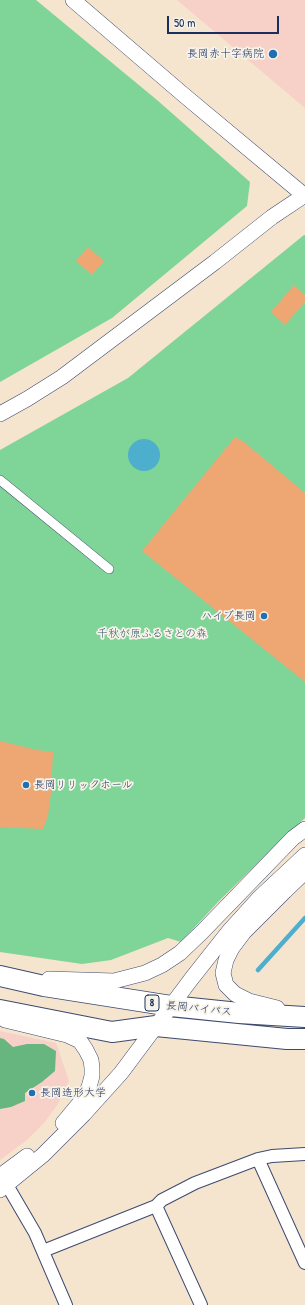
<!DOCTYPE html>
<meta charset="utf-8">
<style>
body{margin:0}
#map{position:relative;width:305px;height:1305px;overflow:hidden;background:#f5e4ce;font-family:"Patrick Hand",sans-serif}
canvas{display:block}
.scale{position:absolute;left:167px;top:16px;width:112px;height:18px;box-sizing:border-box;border:2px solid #1b2f5e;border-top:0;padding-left:5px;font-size:12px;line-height:14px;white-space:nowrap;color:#1b2f5e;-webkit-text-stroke:3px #f7f3e8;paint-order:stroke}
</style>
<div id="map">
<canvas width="305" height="1305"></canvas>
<div class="scale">50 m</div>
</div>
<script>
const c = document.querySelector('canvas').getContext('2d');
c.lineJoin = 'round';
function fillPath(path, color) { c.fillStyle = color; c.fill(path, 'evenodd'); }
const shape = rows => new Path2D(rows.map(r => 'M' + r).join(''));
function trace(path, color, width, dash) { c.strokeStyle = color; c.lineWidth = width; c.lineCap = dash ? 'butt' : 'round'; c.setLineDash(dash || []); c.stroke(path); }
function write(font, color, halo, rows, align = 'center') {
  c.font = font + ' "Patrick Hand","Klee One",sans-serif'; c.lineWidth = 3.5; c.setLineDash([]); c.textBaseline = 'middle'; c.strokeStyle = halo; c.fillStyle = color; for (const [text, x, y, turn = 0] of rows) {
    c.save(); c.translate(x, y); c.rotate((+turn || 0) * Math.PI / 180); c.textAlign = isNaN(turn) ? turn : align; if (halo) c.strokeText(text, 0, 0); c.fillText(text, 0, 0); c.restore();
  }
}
const built = shape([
 [177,0,305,0,305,108],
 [0,1031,56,1043,69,1081,58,1104,44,1123,27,1140,0,1160]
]);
const green = shape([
 [0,0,36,0,157,100,250,182,247,206,112,318,0,382],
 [304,235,305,235,305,818,282,839,218,902,181,942,168,938,111,960,82,964,0,952,0,450,128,378]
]);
const forest = shape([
 [0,1038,4,1039,13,1047,27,1044,44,1044,56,1051,55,1071,42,1082,25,1093,25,1101,11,1107,0,1109]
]);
const water = shape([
 '128 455a16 16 0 1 1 32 0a16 16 0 1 1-32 0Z'
]);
const stream = shape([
 [258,970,305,918]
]);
const building = shape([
 [88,247,104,261,92,275,76,261],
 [294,285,305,295,305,302,285,325,271,312],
 [235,437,244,442,305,493,305,682,142,551],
 [0,741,37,750,53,752,51,793,48,816,43,829,0,827]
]);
const pedestrian = shape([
 [0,480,109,569]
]);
const minor = shape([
 [258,1159,305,1263],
 [7,1185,35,1233,66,1305],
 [156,1206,201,1305],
 [43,1251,156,1206,162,1200,195,1183,258,1159,272,1156,305,1154]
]);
const tertiary = shape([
 [73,0,185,96,305,196],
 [0,414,27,399,62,377,215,262,272,217,305,195],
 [49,979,114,981,145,973,162,965,180,953,202,932,293,838,305,829],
 [277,1008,249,1001,235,994,226,985,223,973,226,960,232,948,244,932,285,891,305,872],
 [5,1020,67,1035,80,1041,86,1050,91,1060,92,1068,92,1076,89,1087,83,1099,63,1123],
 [0,1176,27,1156],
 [0,1190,43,1155,84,1114,121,1073,192,978,230,930,259,898,305,855]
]);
const trunk = shape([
 [0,976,44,986,171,1006,239,1013,305,1017],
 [0,1010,112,1032,156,1026,287,1039,305,1039]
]);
const markers = [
 [273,54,5,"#1f6fb2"],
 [264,616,4,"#1f6fb2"],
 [26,785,4,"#1f6fb2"],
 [32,1093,4,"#1f6fb2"]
];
const shields = [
 [152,1003,14]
];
const shieldNames = [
 ["8",152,1003]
];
const poiNames = [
 ["長岡赤十字病院",264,54],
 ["ハイブ長岡",256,616],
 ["長岡リリックホール",34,785,"left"],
 ["長岡造形大学",40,1093,"left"]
];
const parkNames = [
 ["千秋が原ふるさとの森",152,634]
];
const streetNames = [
 ["長岡バイパス",199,1009,6]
];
fillPath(built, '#f7d1c8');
fillPath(green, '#7fd498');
fillPath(forest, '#67b680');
fillPath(water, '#4eaecd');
trace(stream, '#4eaecd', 4.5);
fillPath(building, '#eea773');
trace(pedestrian, '#3c4a6f', 10);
trace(minor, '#3c4a6f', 14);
trace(tertiary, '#3c4a6f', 16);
trace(trunk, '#3c4a6f', 22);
trace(pedestrian, '#fff', 9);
trace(minor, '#fff', 12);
trace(tertiary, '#fff', 15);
trace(trunk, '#fff', 20);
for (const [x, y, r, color] of markers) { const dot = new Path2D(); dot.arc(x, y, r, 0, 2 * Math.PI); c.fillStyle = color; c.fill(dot); trace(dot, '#f7f3e8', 1.5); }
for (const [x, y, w] of shields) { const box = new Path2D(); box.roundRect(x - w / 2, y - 8, w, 16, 3); c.fillStyle = '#f7f3e8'; c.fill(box); trace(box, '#1b2f5e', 1); }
write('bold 10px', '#1b2f5e', null, shieldNames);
write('11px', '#1b2f5e', '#f7f3e8', poiNames, 'right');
write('11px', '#34586c', '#f7f3e8', parkNames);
write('11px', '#1b2f5e', '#f7f3e8', streetNames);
</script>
